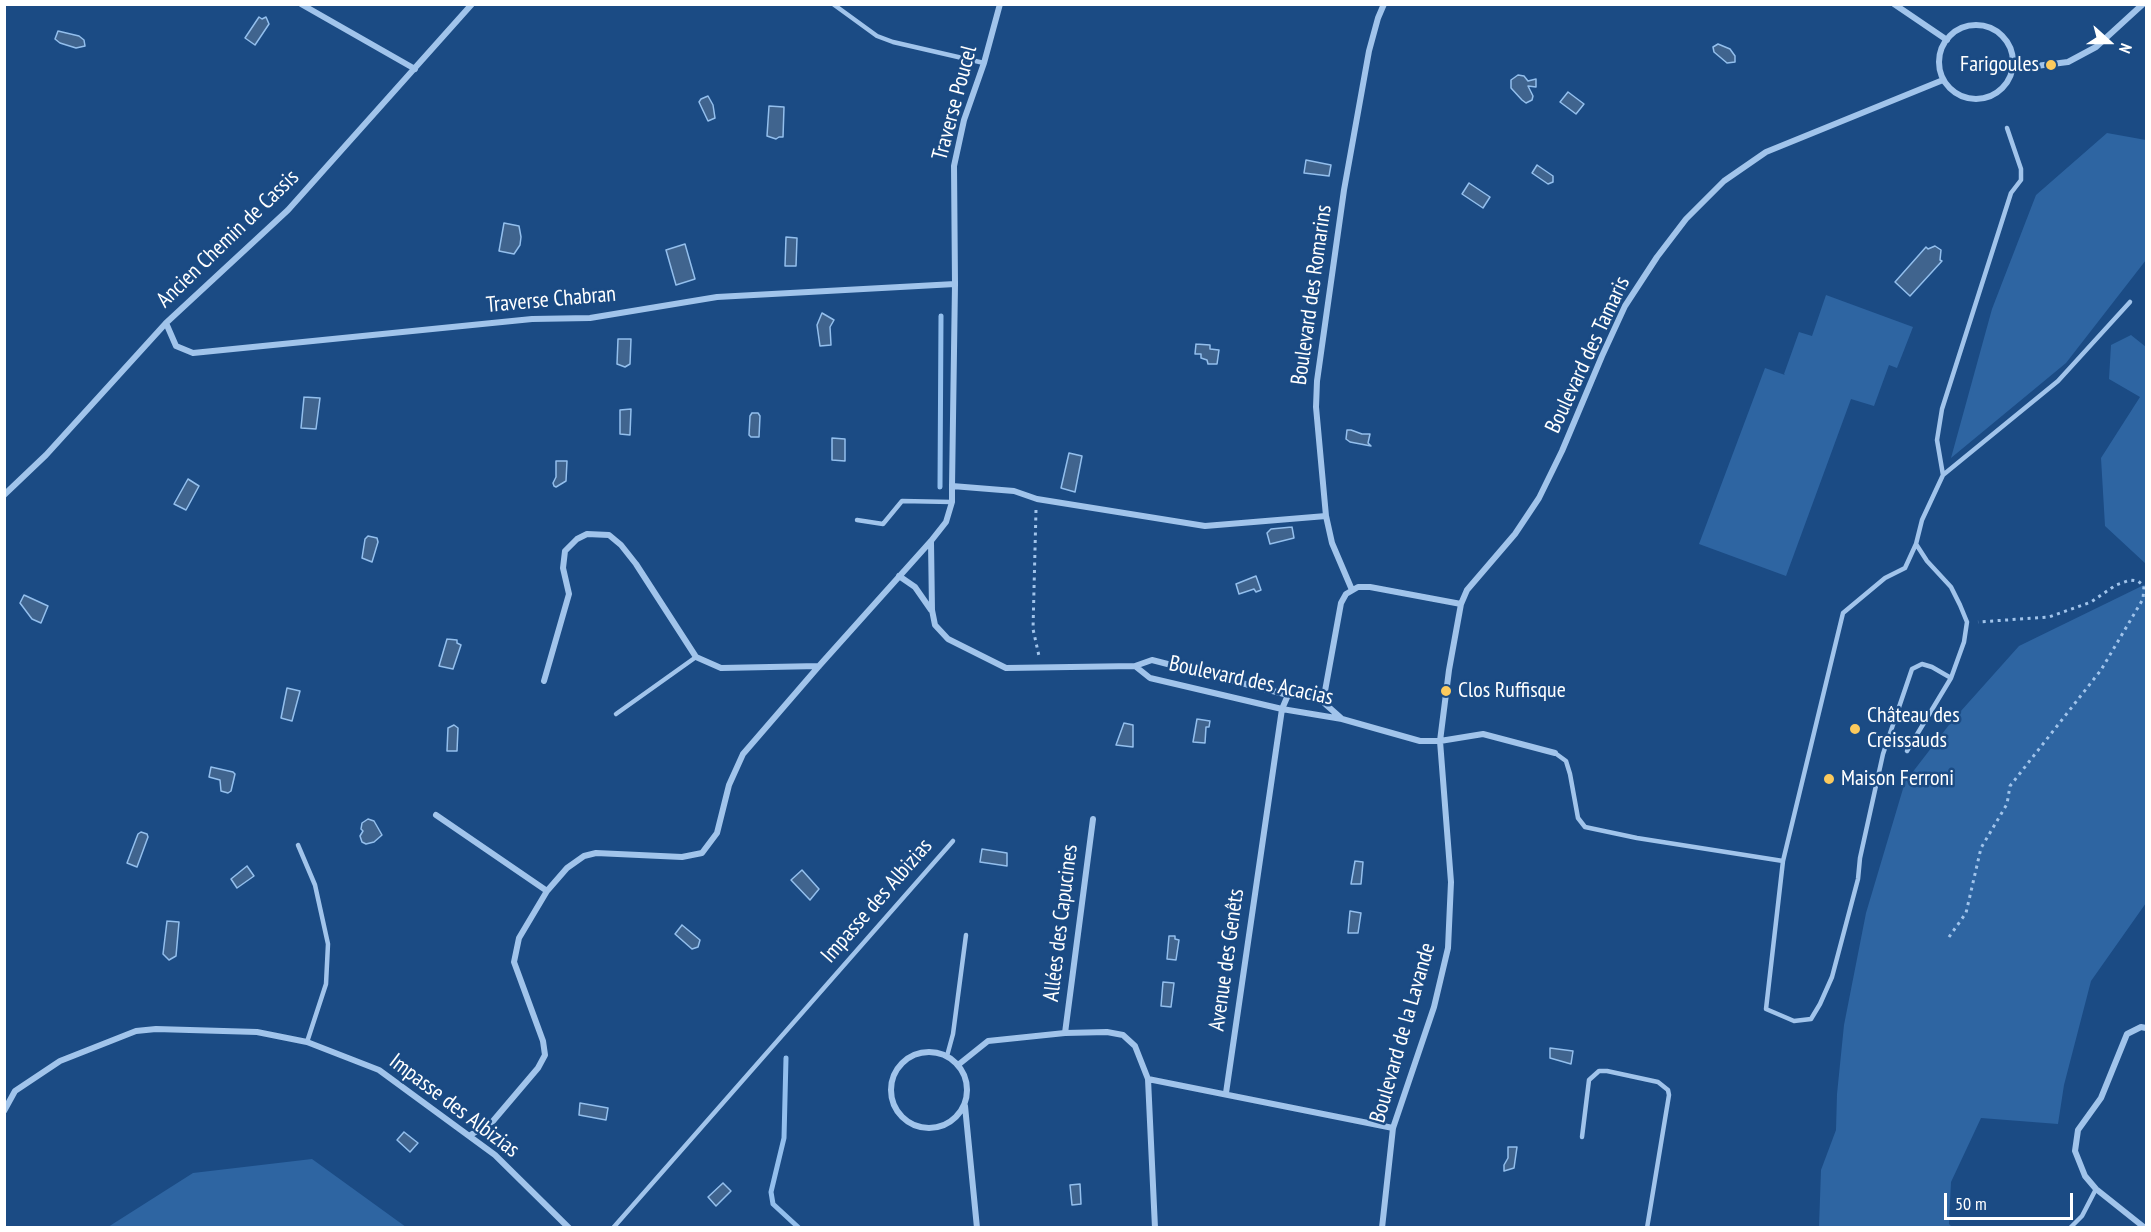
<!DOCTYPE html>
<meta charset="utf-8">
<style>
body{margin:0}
#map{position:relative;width:2151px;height:1232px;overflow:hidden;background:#1b4b84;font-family:"PT Sans Narrow",sans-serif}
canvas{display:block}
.frame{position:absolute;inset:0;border:6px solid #fff;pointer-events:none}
.north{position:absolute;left:2079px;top:12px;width:60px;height:60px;-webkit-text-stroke:4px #1b4b84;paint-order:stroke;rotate:111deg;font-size:16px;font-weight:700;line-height:24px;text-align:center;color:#fff}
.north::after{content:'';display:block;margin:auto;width:21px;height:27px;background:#fff;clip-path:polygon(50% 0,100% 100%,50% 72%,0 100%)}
.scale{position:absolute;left:1944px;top:1193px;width:129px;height:27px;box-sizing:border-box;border:3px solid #fff;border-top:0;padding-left:8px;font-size:18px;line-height:21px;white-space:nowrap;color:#fff;-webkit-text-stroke:4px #1b4b84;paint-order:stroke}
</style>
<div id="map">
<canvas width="2151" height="1232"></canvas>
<div class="frame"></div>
<div class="north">N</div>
<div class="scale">50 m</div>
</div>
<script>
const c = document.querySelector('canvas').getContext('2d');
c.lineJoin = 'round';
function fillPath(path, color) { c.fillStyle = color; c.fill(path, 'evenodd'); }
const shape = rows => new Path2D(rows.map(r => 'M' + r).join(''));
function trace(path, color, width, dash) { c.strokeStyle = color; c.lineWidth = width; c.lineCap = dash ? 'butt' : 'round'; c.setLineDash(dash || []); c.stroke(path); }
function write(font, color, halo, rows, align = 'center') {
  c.font = font + ' "PT Sans Narrow",sans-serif'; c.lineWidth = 5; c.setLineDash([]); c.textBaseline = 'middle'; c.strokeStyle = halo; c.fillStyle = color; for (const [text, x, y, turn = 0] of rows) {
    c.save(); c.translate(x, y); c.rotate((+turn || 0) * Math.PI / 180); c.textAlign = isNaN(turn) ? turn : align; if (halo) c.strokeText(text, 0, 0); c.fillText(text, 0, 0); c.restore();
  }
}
const green = shape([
 [2107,133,2146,140,2146,260,2066,363,1951,458,1992,309,2036,195],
 [1826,295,1913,327,1897,368,1889,365,1874,406,1851,399,1786,576,1699,544,1765,368,1785,375,1784,374,1799,332,1812,336],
 [2131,335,2146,347,2146,564,2105,526,2101,458,2140,397,2109,379,2111,345],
 [2146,584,2146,903,2091,981,2064,1085,2058,1124,1981,1118,1951,1182,1949,1224,1952,1227,1819,1227,1821,1170,1836,1130,1837,1094,1844,1025,1866,913,1905,782,1952,721,2019,646],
 [312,1159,406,1227,108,1227,193,1173]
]);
const water = shape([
 [259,17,262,19,266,17,269,24,255,45,245,38,259,17],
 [58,31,79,36,84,40,85,46,76,48,60,43,55,39,58,31],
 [1718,44,1730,49,1735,56,1735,62,1727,63,1714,52,1713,47,1718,44],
 [1518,75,1524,76,1528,81,1536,79,1536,87,1528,86,1533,96,1532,100,1526,103,1522,100,1511,88,1511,80,1518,75],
 [1568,92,1584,104,1576,114,1560,102,1568,92],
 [708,96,713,105,715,118,708,121,699,102,701,99,708,96],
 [769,106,784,107,783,137,779,137,776,139,767,136,769,106],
 [1306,160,1331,165,1329,176,1304,173,1306,160],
 [1537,165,1553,176,1553,182,1548,184,1532,173,1537,165],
 [1469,183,1490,197,1483,208,1462,194,1469,183],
 [504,223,519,226,521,237,520,245,514,254,499,251,504,223],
 [786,237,797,238,796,266,785,266,786,237],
 [685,244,695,279,676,285,666,250,685,244],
 [1935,246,1941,250,1940,260,1942,261,1910,296,1895,282,1926,247,1928,249,1935,246],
 [822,313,834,320,830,327,831,345,820,346,817,325,822,313],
 [618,339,631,339,630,364,625,367,617,364,618,339],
 [1196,344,1210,345,1210,349,1219,350,1217,364,1208,364,1207,360,1201,358,1201,354,1195,354,1196,344],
 [304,397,320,398,316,429,301,428,304,397],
 [631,409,630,435,620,434,620,410,631,409],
 [752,413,758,413,760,416,759,437,751,437,749,435,750,416,752,413],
 [1347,430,1351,430,1362,434,1370,434,1368,443,1371,446,1350,442,1346,439,1347,430],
 [832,438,845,439,845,461,832,460,832,438],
 [1069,453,1082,456,1075,492,1061,488,1069,453],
 [556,461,567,461,566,481,556,487,554,486,553,483,556,477,556,461],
 [188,479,199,486,186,510,174,504,188,479],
 [1292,527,1294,538,1270,544,1267,533,1271,529,1292,527],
 [368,536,377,538,378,542,372,562,362,558,365,539,368,536],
 [1256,576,1261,590,1256,592,1254,589,1239,594,1236,584,1256,576],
 [24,595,48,606,41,623,32,619,20,603,24,595],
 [447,639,457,640,457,643,461,645,453,669,439,666,447,639],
 [287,688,300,691,292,721,281,718,287,688],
 [1197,719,1210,721,1209,727,1206,727,1205,743,1193,742,1197,719],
 [1124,723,1133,725,1133,747,1116,745,1124,723],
 [454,725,458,728,457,751,447,751,448,728,454,725],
 [211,767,233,772,235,774,231,791,228,793,221,791,220,780,209,777,211,767],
 [368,819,374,821,382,835,374,842,366,844,362,842,360,836,363,831,361,829,362,823,368,819],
 [141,832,147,834,148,837,137,867,127,863,138,834,141,832],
 [982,849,1007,853,1007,866,980,862,982,849],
 [1355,861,1363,862,1361,884,1351,884,1355,861],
 [247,866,254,876,237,888,231,879,247,866],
 [802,870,819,889,810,900,791,880,802,870],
 [1350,911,1361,913,1358,933,1348,933,1350,911],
 [167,921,179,922,176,956,169,960,163,954,167,921],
 [682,925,700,940,698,947,692,949,675,934,682,925],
 [1169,936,1175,936,1175,939,1179,940,1176,960,1167,959,1169,936],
 [1163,982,1174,983,1171,1007,1161,1006,1163,982],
 [1550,1048,1573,1051,1571,1064,1550,1058,1550,1048],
 [580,1103,608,1108,606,1120,579,1115,580,1103],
 [404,1132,418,1143,410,1152,397,1140,404,1132],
 [1508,1147,1517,1147,1514,1168,1504,1171,1504,1165,1508,1158,1508,1147],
 [723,1183,731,1191,716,1206,708,1197,723,1183],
 [1080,1184,1081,1204,1072,1205,1070,1185,1080,1184]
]);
const stream = shape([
 [940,487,941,316],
 [786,1058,784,1138,771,1192,773,1204,799,1228]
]);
const path = shape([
 [1036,510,1033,629,1039,656],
 [1949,937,1966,913,1981,848,2007,804,2010,786,2101,670,2143,599,2144,586,2138,581,2130,580,2116,585,2091,602,2049,617,1978,622]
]);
const service = shape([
 [833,4,877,36,893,42,984,63],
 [1943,475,1937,440,1942,409,2011,193,2021,180,2021,169,2007,128],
 [857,520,883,524,902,501,952,502],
 [1916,544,1927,561,1951,587,1960,605,1967,622,1964,642,1951,678,1932,667,1922,664,1912,669,1883,754,1860,858,1858,879,1832,977,1820,1004,1811,1019,1794,1021,1766,1009,1783,861,1843,613,1885,578,1905,568,1916,544,1922,520,1943,475,2058,381,2130,302],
 [616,714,696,657],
 [1907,751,1951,678],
 [1555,753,1566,761,1570,774,1578,818,1585,827,1637,838,1783,861],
 [298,845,315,885,328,944,326,984,307,1042],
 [947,1056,953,1034,966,935],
 [1582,1137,1589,1080,1599,1071,1607,1071,1658,1082,1668,1090,1669,1095,1647,1228],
 [613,1228,953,841],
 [2070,1228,2082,1216,2096,1189]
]);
const minor = shape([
 [301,4,415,69],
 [1894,4,1947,40],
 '1939 62a37 37 0 1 1 74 0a37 37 0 1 1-74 0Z',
 [2012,69,2068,62,2096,47,2143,4],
 [166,323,176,346,193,353,532,319,590,318,717,297,955,284],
 [952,486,1014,491,1037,499,1205,526,1326,516],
 [4,495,46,455,166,323,288,210,472,4],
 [931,542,932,610,935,625,948,639,1006,668,1135,666],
 [899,576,915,587,931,610],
 [1352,590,1332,543,1326,516,1316,407,1317,381,1344,190,1369,51,1378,18,1384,4],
 [544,681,569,594,563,568,565,551,577,539,587,534,609,535,621,545,636,564,696,657,721,668,819,666],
 [1323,702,1305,696,1288,695,1152,660,1135,666,1150,678,1282,709,1342,719,1420,741,1440,741,1483,734,1555,753],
 [1341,718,1323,702,1341,603,1346,594,1358,587,1370,587,1461,604],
 [436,815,547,891],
 [1065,1033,1093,819],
 '891 1090a38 38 0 1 1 76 0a38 38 0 1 1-76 0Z',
 [958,1065,988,1041,1065,1033,1107,1032,1123,1035,1135,1046,1148,1079,1393,1128],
 [1148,1079,1155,1228],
 [1226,1093,1282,709,1288,695],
 [965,1106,977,1228],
 [4,1111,15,1091,60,1061,136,1031,156,1029,257,1032,307,1042,379,1070,495,1155,569,1228],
 [469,1136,493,1121,538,1068,545,1055,543,1041,514,962,519,938,547,891,567,868,584,856,596,853,682,857,702,853,717,833,729,785,743,754,819,666,931,541,946,522,952,502,952,486,955,284,954,166,964,120,984,63,1000,4],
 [1382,1228,1393,1128,1434,1007,1448,948,1451,882,1440,741,1449,670,1461,604,1467,590,1515,534,1539,498,1562,451,1602,356,1625,306,1657,257,1686,219,1724,181,1766,152,1943,80],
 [2145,1228,2096,1189,2085,1176,2075,1151,2078,1130,2101,1098,2127,1034,2141,1027,2146,1028]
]);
const markers = [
 [2051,65,6,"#fcca5d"],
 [1446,691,6,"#fcca5d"],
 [1855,729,6,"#fcca5d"],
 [1829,779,6,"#fcca5d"]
];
const poiNames = [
 ["Farigoules",2039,65,"right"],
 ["Clos Ruffisque",1458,691],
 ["Château des",1867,716],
 ["Creissauds",1867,741],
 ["Maison Ferroni",1841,779]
];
const streetNames = [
 ["Traverse Poucel",955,103,-75],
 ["Ancien Chemin de Cassis",228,239,-44],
 ["Boulevard des Romarins",1312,295,-82],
 ["Traverse Chabran",551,300,-5],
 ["Boulevard des Tamaris",1588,355,-65],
 ["Boulevard des Acacias",1251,681,12],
 ["Impasse des Albizias",877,901,-49],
 ["Allées des Capucines",1061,923,-83],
 ["Avenue des Genêts",1227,960,-82],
 ["Boulevard de la Lavande",1403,1033,-74],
 ["Impasse des Albizias",454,1106,37]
];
fillPath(green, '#2e65a2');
fillPath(water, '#40648e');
trace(water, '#93bfed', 1.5);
trace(stream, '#93bfed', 5);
trace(path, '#a1c4eb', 3, [3, 4.5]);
trace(service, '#a1c4eb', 4.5);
trace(minor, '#a1c4eb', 6);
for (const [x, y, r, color] of markers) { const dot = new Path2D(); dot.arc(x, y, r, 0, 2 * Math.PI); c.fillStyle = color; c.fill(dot); trace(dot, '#1b4b84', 2); }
write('22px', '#fff', '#1b4b84', poiNames, 'left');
write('22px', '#fff', '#1b4b84', streetNames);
</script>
